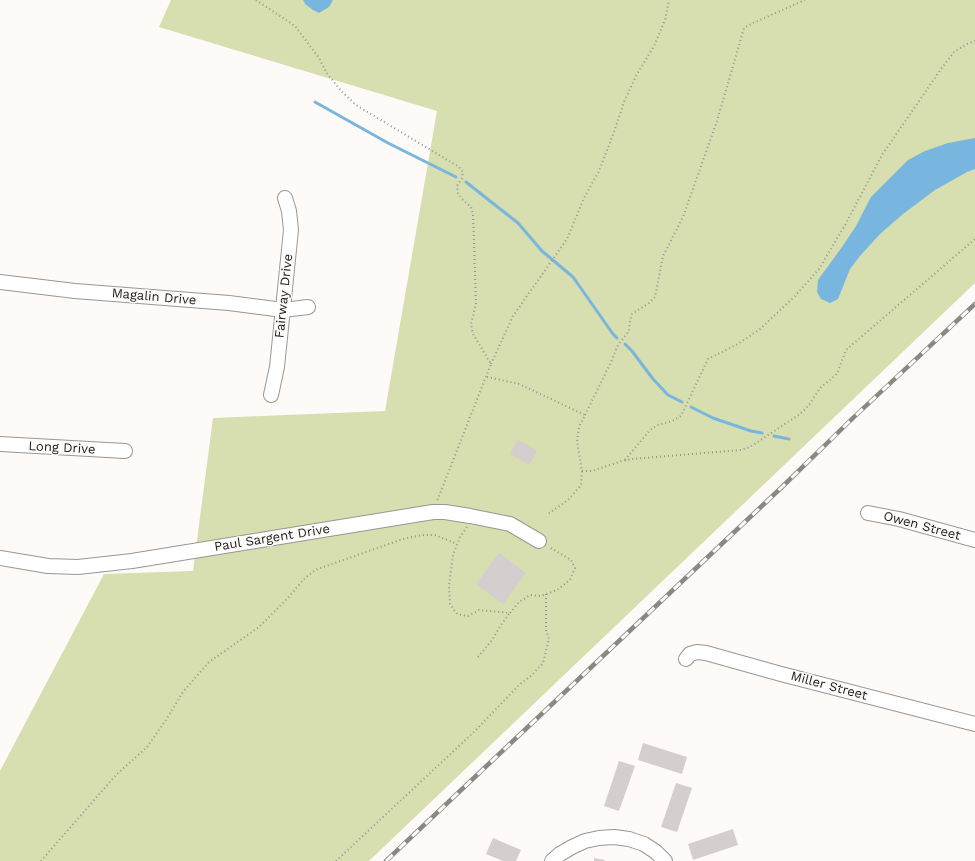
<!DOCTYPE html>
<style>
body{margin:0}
canvas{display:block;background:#fefaf7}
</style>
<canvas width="975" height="861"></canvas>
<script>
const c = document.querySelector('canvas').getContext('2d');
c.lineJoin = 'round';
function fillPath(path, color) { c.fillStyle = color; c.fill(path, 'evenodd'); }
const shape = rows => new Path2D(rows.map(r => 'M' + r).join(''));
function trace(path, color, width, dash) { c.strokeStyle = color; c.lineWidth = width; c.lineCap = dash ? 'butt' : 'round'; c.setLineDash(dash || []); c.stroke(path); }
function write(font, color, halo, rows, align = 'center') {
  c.font = font + ' "Work Sans",sans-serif'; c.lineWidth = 3; c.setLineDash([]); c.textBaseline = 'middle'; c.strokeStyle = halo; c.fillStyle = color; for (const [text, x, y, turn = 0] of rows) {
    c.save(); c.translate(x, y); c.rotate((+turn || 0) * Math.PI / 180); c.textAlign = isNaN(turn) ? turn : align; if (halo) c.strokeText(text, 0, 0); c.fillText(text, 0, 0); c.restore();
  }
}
const green = shape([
 [171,0,975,0,975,283,369,861,0,861,0,771,104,574,193,571,213,418,385,411,437,111,159,27]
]);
const water = shape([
 [303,0,333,0,329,7,319,13,313,10,305,4],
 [975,138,975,169,967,172,935,190,903,214,880,234,860,256,850,269,838,299,830,303,821,299,817,292,818,280,842,247,856,226,871,197,908,160,925,151,948,143]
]);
const stream = shape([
 [315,102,388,143,456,177],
 [466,182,518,223,542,251,573,277,613,334,617,338],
 [625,344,632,351,653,379,668,395,682,402],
 [691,407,713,418,751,431,762,433],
 [774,436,789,439]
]);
const building = shape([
 [518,440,537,451,529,465,510,454],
 [499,553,526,573,503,604,476,584],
 [643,743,687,757,682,774,638,760],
 [619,761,635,766,619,811,604,806],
 [676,783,692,788,677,832,661,827],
 [733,829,738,845,693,860,688,844],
 [493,838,521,850,516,861,503,861,486,854],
 [594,858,605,860,604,861,594,861]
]);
const path = shape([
 [256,0,295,26,319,58,326,72,341,91,356,105,459,167,463,172,462,178,457,186,458,193,462,199,471,207,473,214,476,303,471,324,473,334,491,364,437,501],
 [491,364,513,316,567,239,584,198,599,171,614,132,624,102,637,74,654,46,665,20,669,0],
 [487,377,519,384,585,415,579,427,577,441,582,471,581,485,568,500,548,514],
 [585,415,611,362,618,345,629,331,630,321,632,314,649,303,655,297,663,256,683,217,717,121,744,28,753,23,805,0],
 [625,460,650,430,658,425,672,421,681,416,708,359,736,345,759,330,795,296,819,269,845,225,882,155,941,69,954,52,967,44,975,41],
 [582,471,592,471,622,461,632,459,741,450,750,447,800,414,809,405,820,388,837,374,846,350,975,239],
 [467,527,460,537,453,555,449,586,450,604,457,614,468,616,479,610,510,613,519,602,530,595,541,596,557,590,570,580,575,568,571,560,549,547],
 [478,657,492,640,501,625,510,613],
 [41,861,116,775,147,747,166,720,183,692,209,662,259,627,288,598,303,580,315,570,403,539,422,535,435,535,457,544],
 [336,861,475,731,519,685,532,675,543,663,549,639,546,630,546,594]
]);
const minor = shape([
 [0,282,75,291,229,303,283,310,308,307],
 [271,395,277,367,291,230,289,211,285,198],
 [0,444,125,451],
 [868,513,899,519,975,540],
 [0,558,48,566,78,567,132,561,433,512,445,512,470,516,510,524,539,541],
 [686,659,690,654,697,652,706,653,781,674,975,724],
 [552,861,560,854,572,847,585,841,599,838,614,837,629,839,644,844,656,852,665,861]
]);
const rail = shape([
 [386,861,782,487,854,417,975,304]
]);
const streetNames = [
 ["Fairway Drive",284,296,-84],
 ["Magalin Drive",154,297,5],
 ["Long Drive",62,448,3],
 ["Owen Street",922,526,15],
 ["Paul Sargent Drive",272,538,-9],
 ["Miller Street",829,686,15]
];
fillPath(green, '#d7deaf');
fillPath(water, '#79b6df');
trace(stream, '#79b6df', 3);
fillPath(building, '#d4cece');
trace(minor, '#9a9694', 16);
trace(path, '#959290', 2, [1, 3]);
trace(minor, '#fff', 14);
trace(rail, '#8a8886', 4.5);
trace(rail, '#fefaf7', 3, [9]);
write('13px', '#1a1918', '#fefaf7', streetNames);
</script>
